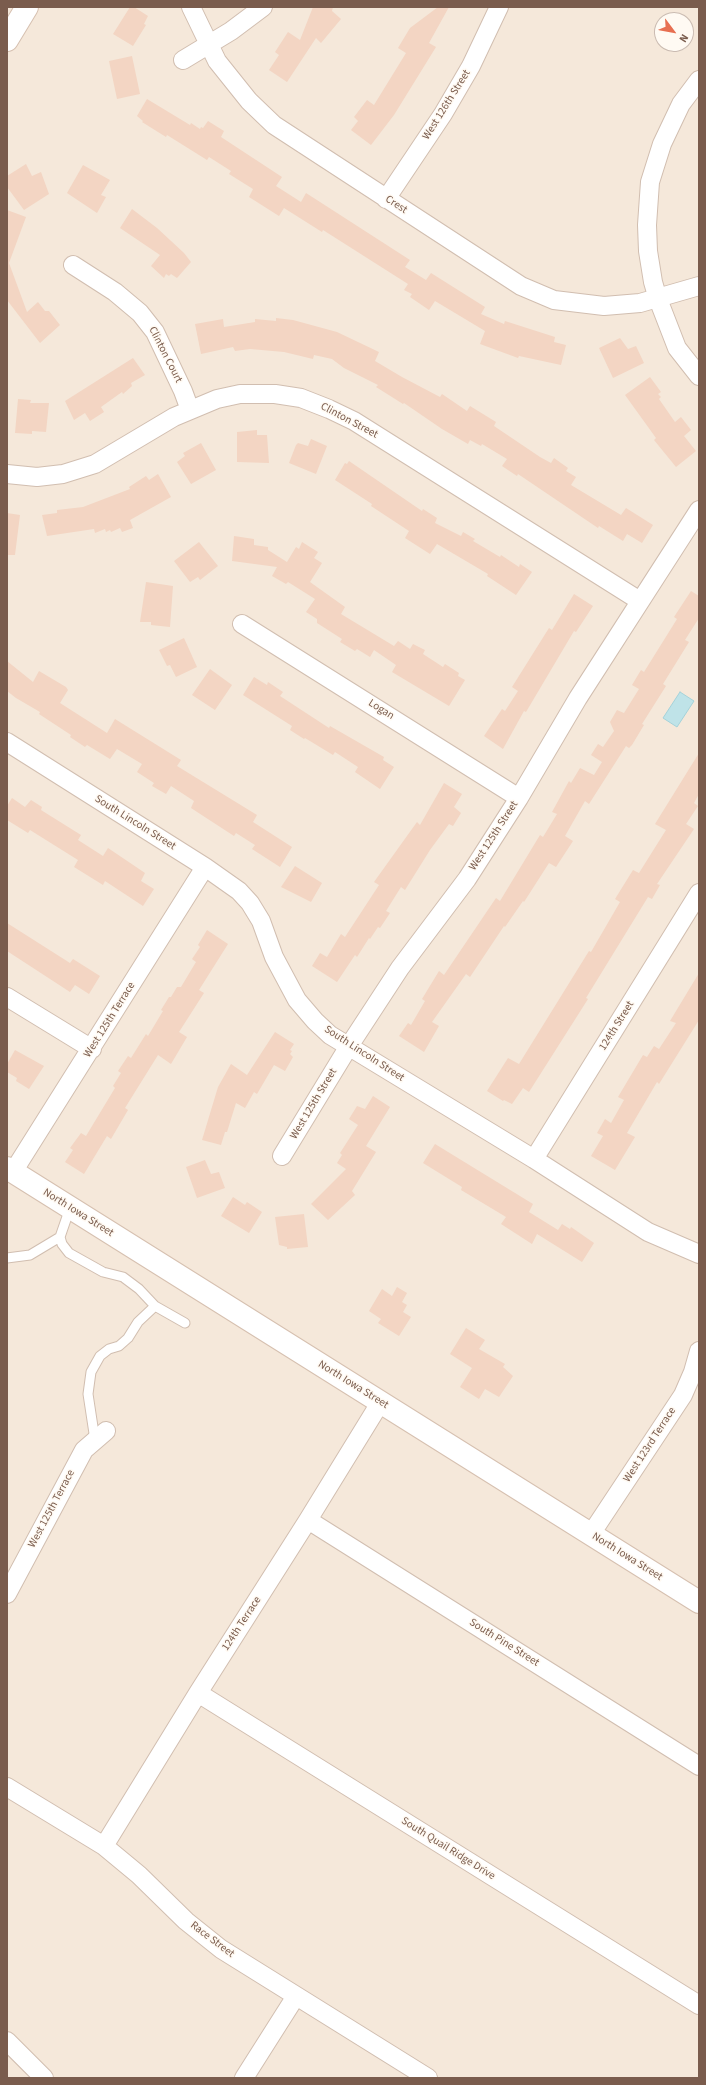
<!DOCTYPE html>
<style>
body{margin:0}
#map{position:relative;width:706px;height:2085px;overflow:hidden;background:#fdf6ec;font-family:"Source Sans 3",sans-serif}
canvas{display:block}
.frame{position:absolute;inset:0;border:8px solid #7a5c4d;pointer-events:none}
.north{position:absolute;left:654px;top:12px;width:40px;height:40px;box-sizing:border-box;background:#fffaf3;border:1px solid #cabbb1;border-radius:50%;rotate:122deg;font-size:11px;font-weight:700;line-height:16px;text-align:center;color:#7a5c4d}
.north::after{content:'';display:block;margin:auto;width:14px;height:18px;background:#e76f51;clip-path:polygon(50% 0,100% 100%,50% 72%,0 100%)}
</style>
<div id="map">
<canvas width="706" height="2085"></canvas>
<div class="frame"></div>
<div class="north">N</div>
</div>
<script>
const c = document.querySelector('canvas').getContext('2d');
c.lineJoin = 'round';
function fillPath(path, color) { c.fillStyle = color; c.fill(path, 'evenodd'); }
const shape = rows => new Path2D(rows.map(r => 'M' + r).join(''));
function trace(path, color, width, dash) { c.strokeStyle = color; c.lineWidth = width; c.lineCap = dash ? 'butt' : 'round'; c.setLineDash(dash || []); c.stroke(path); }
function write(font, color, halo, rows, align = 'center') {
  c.font = font + ' "Source Sans 3",sans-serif'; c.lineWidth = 3; c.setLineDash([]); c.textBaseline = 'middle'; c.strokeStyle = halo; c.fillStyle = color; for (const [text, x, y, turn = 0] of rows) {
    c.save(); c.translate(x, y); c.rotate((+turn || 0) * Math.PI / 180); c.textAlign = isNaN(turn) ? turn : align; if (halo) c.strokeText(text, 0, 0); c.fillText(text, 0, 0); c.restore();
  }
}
const residential = shape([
 [7,7,699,7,699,2078,7,2078],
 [662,20,686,20,686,44,662,44]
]);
const water = shape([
 [680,692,694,701,677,727,663,718,680,692]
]);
const building = shape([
 [130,7,134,7,148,16,144,24,146,25,133,46,113,34],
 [313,7,333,7,332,11,341,19,321,43,316,38,287,82,269,70,279,55,275,52,288,32,300,40],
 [438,7,449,7,429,43,436,47,394,115,371,145,351,130,358,121,354,117,367,100,374,105,406,53,398,48,410,28],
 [132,56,140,94,117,99,109,61],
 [147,99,190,125,191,123,200,129,201,127,203,128,208,121,224,131,221,137,282,177,276,186,301,202,306,193,320,202,410,260,405,267,426,280,431,273,485,307,481,314,504,324,505,321,555,337,554,342,566,345,561,365,519,356,518,358,480,344,485,331,435,301,429,310,410,297,412,294,404,290,408,284,323,230,322,232,284,208,279,216,249,197,253,189,229,174,231,171,209,157,207,160,167,135,166,137,142,122,143,121,137,116],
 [26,164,32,176,41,172,49,194,24,210,7,187,7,176],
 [83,165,110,180,101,195,106,197,97,213,67,193],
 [132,209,157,228,184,253,191,262,177,278,171,274,169,276,166,274,164,278,151,266,160,255,120,228],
 [7,210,26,217,9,263,27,312,38,302,45,311,49,311,60,325,40,343,7,300],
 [276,318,293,320,337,332,379,352,375,361,402,377,440,397,442,394,467,411,470,406,496,422,494,426,540,457,551,463,554,458,568,468,566,471,576,477,571,485,621,515,626,508,653,525,642,543,627,534,623,541,599,526,598,528,518,474,517,476,502,466,507,459,482,444,481,446,470,440,468,444,442,429,404,403,403,404,376,387,378,385,344,368,332,359,314,355,313,359,284,352,250,349,235,351,233,347,201,354,195,324,223,319,224,327,255,322,255,319,276,321],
 [620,338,628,349,636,346,644,363,613,378,599,348],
 [133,358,145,375,131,383,132,386,123,394,122,392,101,407,104,412,90,421,85,413,74,420,65,401],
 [650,377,661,392,658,394,661,397,659,399,675,422,681,417,691,430,684,436,696,451,676,467,654,440,656,438,625,395],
 [18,399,31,400,30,403,49,403,46,432,32,431,32,434,15,433],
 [257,430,257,435,267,435,269,463,237,462,237,432],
 [311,439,327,446,316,474,289,463,296,445,298,443,308,446],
 [201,443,216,470,191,484,177,462,185,456,183,453],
 [349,461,422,511,423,509,437,518,435,523,461,536,463,532,475,539,473,541,500,557,501,555,519,567,520,564,532,572,516,595,487,576,488,574,437,544,430,554,405,538,409,531,371,506,372,504,335,480,345,463,347,464],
 [158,474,171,497,130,520,133,528,122,532,120,528,111,532,110,530,106,532,105,529,95,533,94,529,47,536,42,515,57,513,57,510,83,507,130,489,129,487,146,476,149,480],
 [7,513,20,515,15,555,7,555],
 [234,536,254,539,254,545,268,547,268,550,287,562,296,547,299,549,302,542,318,552,314,558,322,563,310,582,345,607,341,614,394,646,398,641,410,649,413,644,425,650,423,654,443,667,445,664,459,673,458,676,465,680,449,706,392,672,396,665,374,650,370,657,357,649,355,651,340,642,342,639,317,623,317,619,306,612,315,599,288,582,286,584,272,576,277,567,232,561],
 [199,542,218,566,200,580,198,577,190,582,174,561],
 [146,582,173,586,170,627,151,625,151,622,140,622],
 [691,591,699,596,699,618,685,640,689,642,663,684,666,686,642,724,644,725,632,745,629,748,626,746,589,804,585,801,565,836,573,841,556,867,549,863,524,902,523,901,505,927,504,926,470,977,466,974,432,1022,439,1026,424,1052,399,1036,408,1023,411,1025,425,1001,422,999,439,971,444,975,496,898,500,901,540,835,543,837,557,814,552,812,569,781,571,783,580,768,594,775,602,762,591,755,598,744,603,747,614,731,610,722,617,710,624,713,639,689,632,685,641,670,644,672,677,619,674,617],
 [574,594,593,606,576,632,574,631,526,712,524,711,503,749,484,736,502,709,505,711,518,691,512,687,549,628,552,630],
 [184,638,197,667,176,677,170,665,167,666,159,650],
 [7,661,33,682,39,671,66,687,68,690,60,703,107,733,115,719,181,760,177,766,257,815,253,822,292,847,280,867,252,849,255,845,236,833,234,836,191,808,194,801,171,786,166,794,152,786,154,783,137,772,142,764,117,749,110,759,87,745,85,747,70,737,71,735,39,714,40,712,16,698,7,691],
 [210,669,232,685,215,710,192,695],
 [254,677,267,685,268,682,283,692,280,696,329,728,330,726,384,757,383,760,394,767,380,789,355,772,358,767,335,752,333,755,305,738,304,739,290,730,292,726,243,695],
 [699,753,699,794,694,803,698,806,686,824,694,829,657,884,660,885,652,899,648,897,586,998,588,999,529,1092,523,1088,512,1104,504,1100,503,1101,487,1091,508,1058,519,1064,589,951,591,952,620,902,615,899,633,870,639,873,666,830,655,824],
 [444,783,462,794,454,807,461,813,453,826,449,824,430,850,405,890,401,887,386,911,390,913,380,928,378,927,370,939,369,938,357,957,355,955,337,982,312,966,320,953,327,957,341,934,345,937,379,885,374,882,417,822,420,825],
 [12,798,25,807,31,800,42,807,41,810,81,835,78,840,103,856,108,848,145,873,141,881,154,889,143,906,105,881,103,885,74,867,78,860,30,830,28,833,7,820,7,806],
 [295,866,322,883,311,902,281,887],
 [7,923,70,963,73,959,100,976,89,994,75,985,70,992,7,951],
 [207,930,228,944,199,990,204,993,179,1032,187,1037,171,1064,158,1055,125,1108,128,1110,111,1139,107,1136,84,1174,65,1162,73,1150,70,1148,81,1133,86,1136,115,1088,113,1086,121,1073,118,1071,128,1056,131,1058,146,1034,148,1036,163,1011,161,1010,169,997,171,997,177,987,181,987,196,962,192,959,200,947,198,945],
 [699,973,699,1020,659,1084,657,1082,627,1133,635,1137,615,1170,591,1156,603,1136,597,1133,605,1119,611,1123,624,1100,618,1097,643,1055,647,1057,654,1046,659,1049,676,1023,670,1021],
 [275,1032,294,1044,290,1050,292,1051,290,1054,293,1057,285,1071,274,1065,257,1094,254,1092,245,1108,236,1103,227,1132,225,1132,221,1145,202,1140,218,1087,231,1064,247,1075],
 [15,1050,44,1066,29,1089,16,1081,17,1078,7,1072,7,1064],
 [373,1096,390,1107,366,1146,376,1152,352,1191,355,1195,328,1220,311,1204,346,1169,337,1163,342,1155,340,1153,358,1125,349,1119,357,1106,365,1109],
 [435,1144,533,1204,529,1212,558,1230,562,1224,570,1229,571,1227,594,1243,582,1262,537,1234,532,1244,501,1224,506,1217,461,1190,462,1187,423,1163],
 [205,1160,211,1174,219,1172,225,1188,197,1198,186,1167],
 [233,1197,245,1205,247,1202,262,1212,249,1233,221,1216],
 [304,1214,308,1247,287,1249,287,1247,279,1245,275,1217],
 [397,1287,407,1293,402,1302,407,1305,403,1312,411,1317,399,1336,378,1323,381,1319,369,1311,382,1289,392,1296],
 [466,1328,485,1340,479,1349,505,1364,503,1367,513,1376,499,1397,485,1389,479,1399,460,1387,472,1368,450,1354]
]);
const lane = shape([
 [70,1208,60,1237,62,1244,69,1253,103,1272,123,1277,139,1289,155,1306,185,1323],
 [7,1258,30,1255,60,1237],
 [95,1440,88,1394,91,1372,100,1356,109,1349,119,1346,128,1338,138,1322,155,1306]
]);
const street = shape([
 [191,7,217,61,249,101,274,125,521,286,554,300,604,306,640,303,699,286],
 [183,60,231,31,263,7],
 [699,80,681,104,662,144,650,182,647,225,648,251,653,282,658,299,677,348,699,376],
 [386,199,443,114,471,66,499,7],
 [73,265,115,292,140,313,155,332,183,391,190,410],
 [7,474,37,477,63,474,95,464,174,417,217,399,240,394,275,394,301,398,329,409,354,421,640,601],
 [242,624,519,798],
 [7,742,205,867,239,891,250,903,261,921,274,957,297,1000,315,1021,330,1035,534,1159,648,1232,699,1254],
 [7,997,92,1049],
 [282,1156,349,1046,400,968,467,879,519,798,578,698,699,510],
 [534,1159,699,893],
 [13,1172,205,867],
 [308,1520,699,1766],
 [591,1534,683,1395,693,1372,699,1351],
 [7,1594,84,1450,106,1431],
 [198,1693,699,2005],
 [7,1787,104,1846,139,1875,186,1921,221,1949,428,2078],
 [104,1846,198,1693,308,1520,380,1403],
 [7,2041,44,2078],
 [244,2078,296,1996]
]);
const secondary = shape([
 [7,40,27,7],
 [7,1168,699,1602]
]);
const streetNames = [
 ["West 126th Street",447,105,-58],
 ["Crest",396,205,33],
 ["Clinton Court",165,355,63],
 ["Clinton Street",349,421,28],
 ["Logan",381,710,32],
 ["South Lincoln Street",135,823,32],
 ["West 125th Street",494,836,-57],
 ["West 125th Terrace",110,1020,-58],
 ["124th Street",617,1026,-58],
 ["South Lincoln Street",364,1054,33],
 ["West 125th Street",314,1104,-59],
 ["North Iowa Street",78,1213,32],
 ["North Iowa Street",353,1385,32],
 ["West 123rd Terrace",650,1445,-57],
 ["West 125th Terrace",52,1509,-62],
 ["North Iowa Street",627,1557,32],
 ["124th Terrace",242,1624,-57],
 ["South Pine Street",504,1643,32],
 ["South Quail Ridge Drive",448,1849,32],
 ["Race Street",212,1940,37]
];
fillPath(residential, '#f5e8da');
fillPath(water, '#bfe3e8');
trace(water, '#a5d3da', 1);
fillPath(building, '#f3d5c3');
trace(lane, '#d1beb0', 11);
trace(street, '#d1beb0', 20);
trace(secondary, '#d6c0b0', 24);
trace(lane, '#fff', 9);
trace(street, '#fff', 18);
trace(secondary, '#fff', 22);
write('11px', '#7a5c4d', '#fffaf3', streetNames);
</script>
